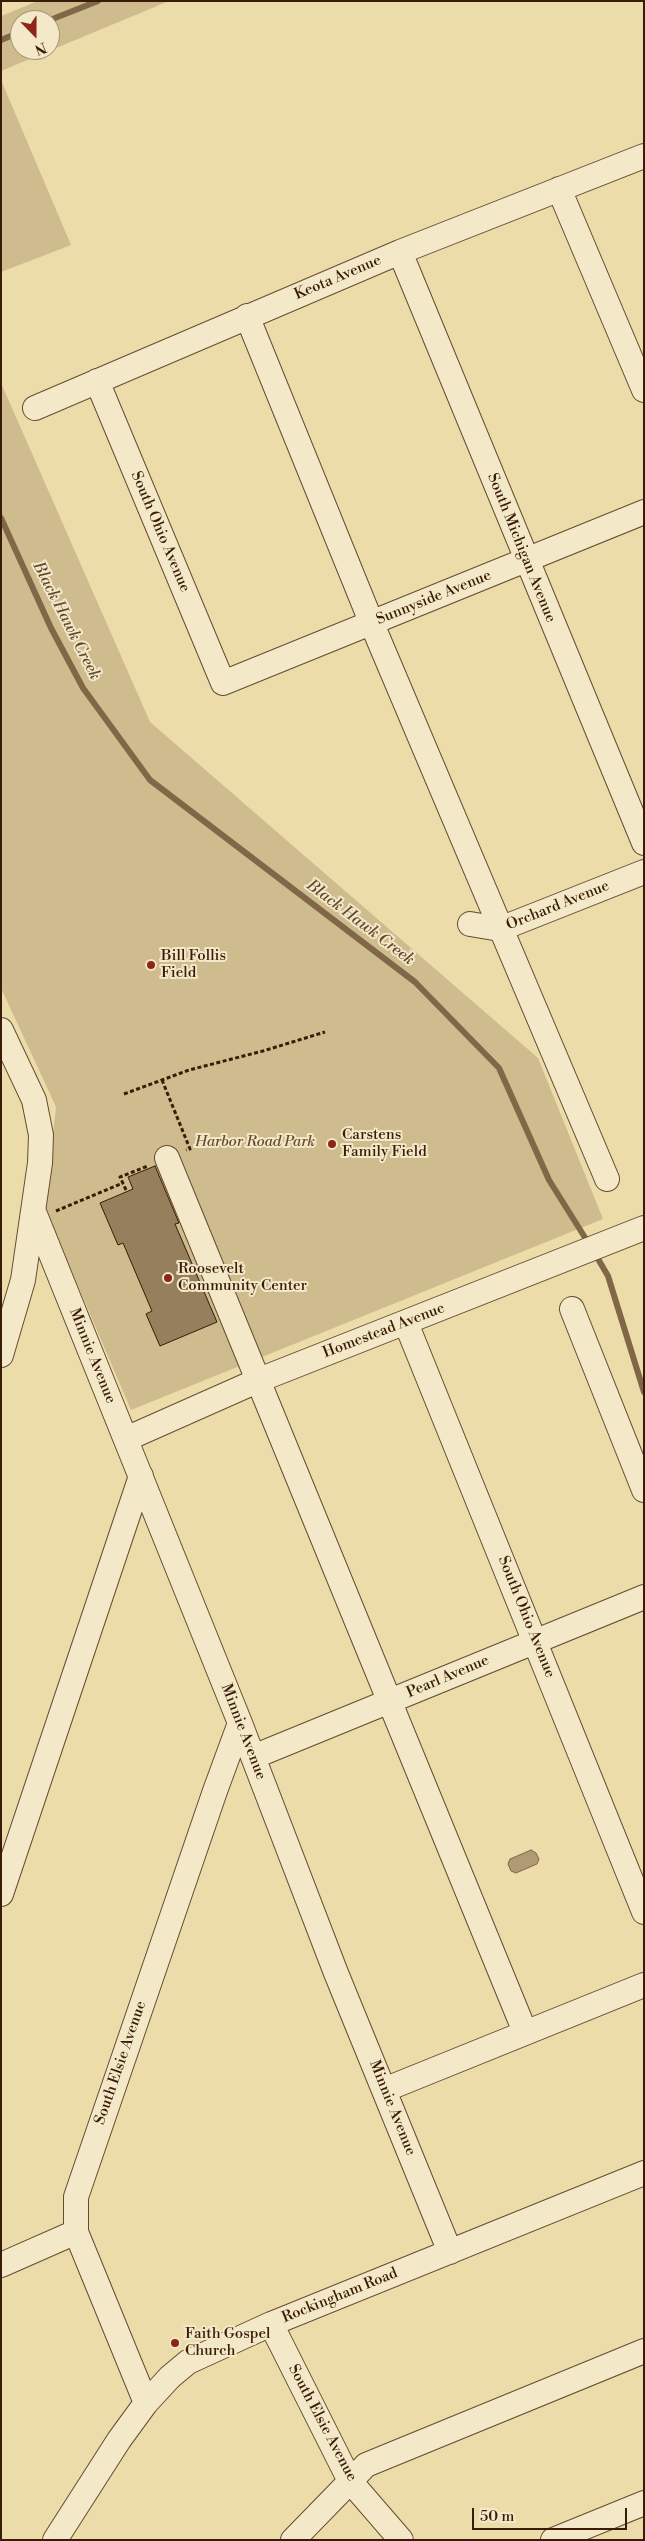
<!DOCTYPE html>
<style>
body{margin:0}
#map{position:relative;width:645px;height:2541px;overflow:hidden;background:#ecdcaa;font-family:"Libre Bodoni",serif}
canvas{display:block}
.frame{position:absolute;inset:0;border:2px solid #391b07;pointer-events:none}
.north{position:absolute;left:10px;top:10px;width:50px;height:50px;box-sizing:border-box;background:#f3e8c8;border:1px solid #a9967b;border-radius:50%;rotate:158deg;font-size:14px;font-weight:700;line-height:20px;text-align:center;color:#391b07}
.north::after{content:'';display:block;margin:auto;width:18px;height:22px;background:#8f2418;clip-path:polygon(50% 0,100% 100%,50% 72%,0 100%)}
.scale{position:absolute;left:472px;top:2508px;width:155px;height:22px;box-sizing:border-box;border:2px solid #391b07;border-top:0;padding-left:6px;font-size:15px;line-height:18px;white-space:nowrap;color:#391b07;-webkit-text-stroke:4px #f3e8c8;paint-order:stroke}
</style>
<div id="map">
<canvas width="645" height="2541"></canvas>
<div class="frame"></div>
<div class="north">N</div>
<div class="scale">50 m</div>
</div>
<script>
const c = document.querySelector('canvas').getContext('2d');
c.lineJoin = 'round';
function fillPath(path, color) { c.fillStyle = color; c.fill(path, 'evenodd'); }
const shape = rows => new Path2D(rows.map(r => 'M' + r).join(''));
function trace(path, color, width, dash) { c.strokeStyle = color; c.lineWidth = width; c.lineCap = dash ? 'butt' : 'round'; c.setLineDash(dash || []); c.stroke(path); }
function write(font, color, halo, rows, align = 'center') {
  c.font = font + ' "Libre Bodoni",serif'; c.lineWidth = 4; c.setLineDash([]); c.textBaseline = 'middle'; c.strokeStyle = halo; c.fillStyle = color; for (const [text, x, y, turn = 0] of rows) {
    c.save(); c.translate(x, y); c.rotate((+turn || 0) * Math.PI / 180); c.textAlign = isNaN(turn) ? turn : align; if (halo) c.strokeText(text, 0, 0); c.fillText(text, 0, 0); c.restore();
  }
}
const green = shape([
 [38,1,169,1,1,71,1,16],
 [20,20,50,20,50,50,20,50],
 [1,80,71,245,1,272],
 [1,383,150,722,538,1058,603,1219,131,1410,45,1209,56,1107,1,988]
]);
const water = shape([
 [531,1850,536,1853,539,1859,537,1864,516,1873,511,1871,508,1864,510,1859,531,1850]
]);
const stream = shape([
 [50,20,98,1],
 [1,40,20,32],
 [1,518,51,628,83,688,150,780,415,982,499,1068,549,1180,589,1244],
 [594,1252,608,1276,644,1392]
]);
const building = shape([
 [155,1166,179,1223,175,1224,217,1322,160,1346,146,1314,152,1311,123,1243,118,1245,100,1203,133,1189,128,1177,155,1166]
]);
const path = shape([
 [162,1080,190,1149,186,1150],
 [124,1094,189,1070,263,1051,325,1032],
 [126,1190,120,1177,148,1166],
 [56,1211,123,1183]
]);
const minor = shape([
 [559,189,644,390],
 [400,252,644,843],
 [247,316,372,624,607,1179],
 [97,381,223,683,644,512],
 [35,408,400,252,644,156],
 [470,924,500,929,644,872],
 [1,1030,34,1100,41,1135,40,1163,23,1280,1,1355],
 [167,1158,525,2032],
 [34,1212,240,1723,336,1973,450,2252],
 [572,1309,644,1490],
 [406,1323,644,1912],
 [126,1439,259,1380,644,1228],
 [253,1757,644,1597],
 [1,1894,141,1476],
 [384,2090,644,1985],
 [1,2265,76,2232],
 [271,2324,350,2481,401,2540],
 [146,2403,76,2232,76,2197,215,1791,240,1723],
 [55,2540,119,2440,146,2403,170,2377,188,2362,271,2324,644,2173],
 [293,2540,366,2465,644,2351],
 [553,2540,644,2503]
]);
const markers = [
 [151,965,5,"#8f2418"],
 [332,1144,5,"#8f2418"],
 [168,1278,5,"#8f2418"],
 [175,2343,5,"#8f2418"]
];
const streetNames = [
 ["Keota Avenue",338,278,-23],
 ["South Ohio Avenue",160,532,67],
 ["South Michigan Avenue",521,548,68],
 ["Sunnyside Avenue",434,598,-22],
 ["Orchard Avenue",558,906,-22],
 ["Homestead Avenue",384,1331,-21],
 ["Minnie Avenue",92,1356,68],
 ["South Ohio Avenue",526,1617,68],
 ["Pearl Avenue",448,1677,-23],
 ["Minnie Avenue",243,1732,69],
 ["South Elsie Avenue",121,2063,-71],
 ["Minnie Avenue",392,2108,68],
 ["Rockingham Road",340,2296,-22],
 ["South Elsie Avenue",322,2423,62]
];
const poiNames = [
 ["Bill Follis",161,956],
 ["Field",161,973],
 ["Carstens",342,1135],
 ["Family Field",342,1152],
 ["Roosevelt",178,1269],
 ["Community Center",178,1286],
 ["Faith Gospel",185,2334],
 ["Church",185,2351]
];
const parkNames = [
 ["Harbor Road Park",255,1142]
];
const waterNames = [
 ["Black Hawk Creek",66,621,63],
 ["Black Hawk Creek",360,923,37]
];
fillPath(green, '#cebb8e');
fillPath(water, '#af9a73');
trace(water, '#806748', 1);
trace(stream, '#806748', 6);
fillPath(building, '#967f5c');
trace(building, '#391b07', 1);
trace(minor, '#664b30', 26);
trace(path, '#391b07', 3, [4, 2.5]);
trace(minor, '#f3e8c8', 24);
for (const [x, y, r, color] of markers) { const dot = new Path2D(); dot.arc(x, y, r, 0, 2 * Math.PI); c.fillStyle = color; c.fill(dot); trace(dot, '#f3e8c8', 2); }
write('15px', '#391b07', '#f3e8c8', streetNames);
write('15px', '#391b07', '#f3e8c8', poiNames, 'left');
write('italic 15px', '#664b30', '#f3e8c8', parkNames);
write('italic 16px', '#62472d', '#f3e8c8', waterNames);
</script>
